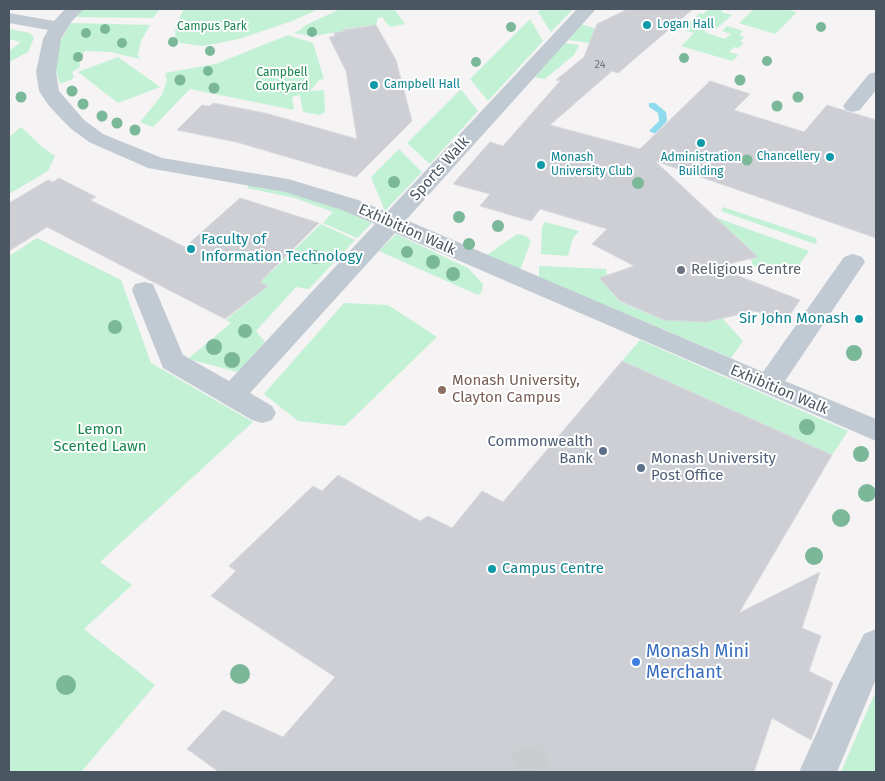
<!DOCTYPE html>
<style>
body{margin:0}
#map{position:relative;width:885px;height:781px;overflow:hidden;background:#f5f3f3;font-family:"Fira Sans",sans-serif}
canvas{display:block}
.frame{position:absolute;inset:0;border:10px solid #4a5661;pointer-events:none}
</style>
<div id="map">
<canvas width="885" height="781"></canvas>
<div class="frame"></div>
</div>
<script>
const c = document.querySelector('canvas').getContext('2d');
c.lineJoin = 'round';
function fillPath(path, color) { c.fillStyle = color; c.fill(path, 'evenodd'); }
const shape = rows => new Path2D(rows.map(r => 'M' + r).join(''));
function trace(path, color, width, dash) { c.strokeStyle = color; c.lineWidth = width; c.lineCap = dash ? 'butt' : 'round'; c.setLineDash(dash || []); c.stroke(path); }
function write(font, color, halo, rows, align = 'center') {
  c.font = font + ' "Fira Sans",sans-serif'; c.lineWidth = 4; c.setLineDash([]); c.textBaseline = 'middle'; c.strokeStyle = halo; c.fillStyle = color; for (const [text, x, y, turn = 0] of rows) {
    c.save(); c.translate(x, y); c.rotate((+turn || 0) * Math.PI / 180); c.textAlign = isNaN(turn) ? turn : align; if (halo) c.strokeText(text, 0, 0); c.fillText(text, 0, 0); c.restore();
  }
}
const green = shape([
 [83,9,160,9,153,18,76,17],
 [184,9,319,9,292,21,239,39,203,46,180,43,175,36,176,24],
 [340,9,394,9,405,24,390,27,382,17,378,18,376,25,344,29,344,31,312,36,294,33,303,28,302,27],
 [541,9,573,9,551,32,538,12],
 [709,9,724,9,721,12,732,15,716,29,709,27,704,32,725,39,731,34,722,31,727,26,743,31,739,35,744,37,740,42,744,43,738,48,734,47,729,52,739,55,732,61,681,46,694,33,680,29,689,21,692,22,699,13,703,14],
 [754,9,784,9,797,12,775,34,739,23],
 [530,19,543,41,488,101,470,79],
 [71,23,150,25,141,41,138,55,140,59,110,52,85,51,79,60,80,67,72,72,74,77,72,79,60,84,54,65,59,44],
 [581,24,609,33,589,47,589,43,568,40],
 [9,29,30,33,34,38,28,52,9,62,9,51,21,42,9,39],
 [288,35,313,43,324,79,319,80,310,91,324,90,325,112,320,115,303,112,300,95,292,97,294,110,190,89,153,127,140,122,162,95,167,80,165,73,216,64],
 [565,43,579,45,574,55,545,79,534,77],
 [118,57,160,87,118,103,78,72],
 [461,89,478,111,430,164,407,143],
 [21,127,42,147,55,156,48,171,9,194,9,137],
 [399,149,422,172,385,211,371,177],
 [249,184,290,193,341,209,372,223,357,238,323,223,333,212,295,198,247,188],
 [723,207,816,238,817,241,815,244,721,211],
 [706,214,809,251,797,268,753,266,751,259,757,257,735,235,694,219],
 [545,222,579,231,573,238,568,256,541,254,542,227],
 [321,224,355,240,309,289,296,287,256,331,265,342,238,372,188,359,231,323,226,320,268,286,246,275,255,267,271,272],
 [396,234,468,268,483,284,482,292,478,295,379,251],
 [517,234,526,236,531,241,520,270,487,255],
 [37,238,121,280,151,363,253,422,100,562,132,585,84,629,155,685,81,772,9,772,9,256],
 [539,266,606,269,607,275,599,278,620,302,664,320,722,318,743,341,731,358,539,277],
 [344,303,388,305,437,337,345,426,298,421,264,394],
 [640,340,848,431,832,455,622,361],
 [876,691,876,772,841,772,871,702]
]);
const stream = shape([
 [649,103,655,103,666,112,667,121,656,133,653,133,649,131,659,121,658,113,649,107,649,103]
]);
const building = shape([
 [628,9,693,9,618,73,612,71,550,125,640,149,710,81,750,94,734,110,804,132,827,105,876,120,876,238,655,161,758,257,716,267,800,300,785,322,755,311,706,322,664,320,620,301,599,278,634,266,592,244,607,229,540,209,531,221,480,206,490,194,453,184,490,142,503,146,560,81,556,80,584,57,597,24,628,9],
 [376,25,396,60,412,121,356,177,236,142,177,130,202,105,210,106,213,103,265,113,357,139,346,71,329,37,335,36,334,33,344,31,343,30,376,25],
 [59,178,96,197,90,200,185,247,240,198,319,223,260,282,268,286,225,319,47,227,9,251,9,203,48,180,53,182,59,178],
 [622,361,832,455,739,613,820,572,802,628,821,636,809,671,833,683,811,740,772,718,754,772,219,772,187,749,223,710,283,737,335,677,211,596,236,571,229,566,313,486,322,491,338,475,420,521,428,516,452,528,482,491,503,502,622,361]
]);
const minorTunnel = shape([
 [526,748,533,772]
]);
const minor = shape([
 [65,9,84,9,72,21,61,39,56,72,59,91,84,120,103,134,162,158,288,179,358,200,387,212,577,9,596,9,406,220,763,372,844,257,853,254,862,257,865,262,785,381,876,419,876,441,395,233,250,393,272,406,276,413,272,420,262,423,252,420,163,368,132,290,135,284,144,282,153,284,183,355,229,381,375,224,342,210,285,192,148,168,89,142,70,128,49,106,39,91,36,72,43,39,48,30,9,23,9,13,54,21,65,9],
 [876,72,876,90,860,110,853,112,846,110,843,106,846,102,869,74,876,72],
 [876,629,876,679,837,772,799,772,840,681,864,634,876,629]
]);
const trees = [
 [511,27,5],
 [821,27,5],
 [105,29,5],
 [312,32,5],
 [86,33,5],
 [173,42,5],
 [122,43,5],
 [210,51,5],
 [78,57,5],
 [684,58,5],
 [767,61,5],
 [476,62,5],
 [208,71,5],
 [180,80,5.5],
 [740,80,5.5],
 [214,88,5.5],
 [72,91,5.5],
 [21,97,5.5],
 [798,97,5.5],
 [83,104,5.5],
 [777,106,5.5],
 [102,116,5.5],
 [117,123,5.5],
 [135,130,5.5],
 [747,160,5.5],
 [394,182,6],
 [638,183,6],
 [459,217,6],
 [498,226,6],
 [469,244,6],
 [407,252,6],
 [315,257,7],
 [433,262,7],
 [453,274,7],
 [115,327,7],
 [245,331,7],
 [214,347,8],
 [854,353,8],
 [232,360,8],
 [807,427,8],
 [861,454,8],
 [867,493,9],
 [841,518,9],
 [814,556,9],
 [240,674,10],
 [66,685,10]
];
const markers = [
 [647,25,5,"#0f9aa8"],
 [374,85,5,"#0f9aa8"],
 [701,143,5,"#0f9aa8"],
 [830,157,5,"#0f9aa8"],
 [541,165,5,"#0f9aa8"],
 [191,249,5,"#0f9aa8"],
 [681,270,5,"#6b7280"],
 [859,319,5,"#0f9aa8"],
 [442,390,5,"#8d6e63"],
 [603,451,5,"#5c6f8a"],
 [641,468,5,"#5c6f8a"],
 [492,569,5,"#0f9aa8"],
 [636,662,5,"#3f7fe0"]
];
const farNumbernames = [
 ["24",600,65]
];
const farCulturenames = [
 ["Logan Hall",657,25],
 ["Campbell Hall",384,85],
 ["Chancellery",820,157,"right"],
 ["Monash",551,158],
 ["University Club",551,172],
 ["Administration",701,158,"center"],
 ["Building",701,172,"center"]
];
const farParknames = [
 ["Campus Park",212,27],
 ["Campbell",282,73],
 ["Courtyard",282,87]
];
const streetNames = [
 ["Sports Walk",440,169,-48],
 ["Exhibition Walk",407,230,24],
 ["Exhibition Walk",779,390,23]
];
const cultureNames = [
 ["Faculty of",201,240],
 ["Information Technology",201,257],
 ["Sir John Monash",849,319,"right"],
 ["Campus Centre",502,569]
];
const worshipNames = [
 ["Religious Centre",691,270]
];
const educationNames = [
 ["Monash University,",452,381],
 ["Clayton Campus",452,398]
];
const parkNames = [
 ["Lemon",100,430],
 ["Scented Lawn",100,447]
];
const serviceNames = [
 ["Commonwealth",593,442],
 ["Bank",593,459],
 ["Monash University",651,459,"left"],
 ["Post Office",651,476,"left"]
];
const nearShopnames = [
 ["Monash Mini",646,652],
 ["Merchant",646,673]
];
fillPath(green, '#c3f1d5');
fillPath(stream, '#90daee');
fillPath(building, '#cdcfd5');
trace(building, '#d7d9de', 1);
trace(minorTunnel, '#caccce', 33, [33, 16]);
fillPath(minor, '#c1cad2');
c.fillStyle = '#7bb799';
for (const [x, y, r] of trees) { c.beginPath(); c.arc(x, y, r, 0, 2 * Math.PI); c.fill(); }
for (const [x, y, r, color] of markers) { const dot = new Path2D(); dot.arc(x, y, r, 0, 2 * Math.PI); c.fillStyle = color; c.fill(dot); trace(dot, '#fff', 2); }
write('11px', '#6b747e', null, farNumbernames);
write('12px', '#0d838f', '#fff', farCulturenames, 'left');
write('12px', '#17864f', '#fff', farParknames);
write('15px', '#4a5661', '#fff', streetNames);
write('15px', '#0d838f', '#fff', cultureNames, 'left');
write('15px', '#5b616d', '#fff', worshipNames, 'left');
write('15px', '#785e54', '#fff', educationNames, 'left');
write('15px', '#17864f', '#fff', parkNames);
write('15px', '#4e5e75', '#fff', serviceNames, 'right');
write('18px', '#366cbe', '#fff', nearShopnames, 'left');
</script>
